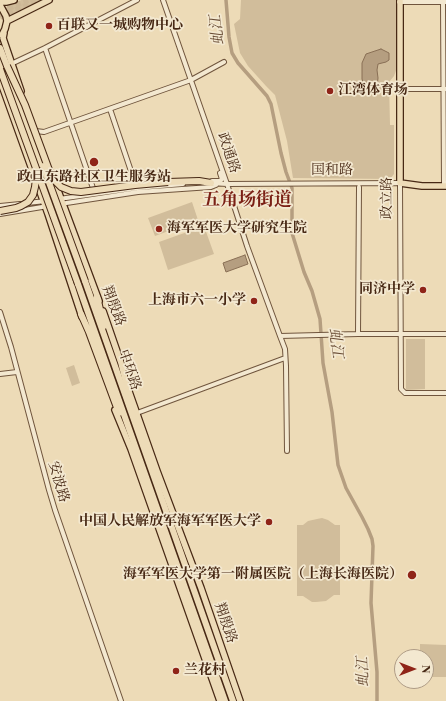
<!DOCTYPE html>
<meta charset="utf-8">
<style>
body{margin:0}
#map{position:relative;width:446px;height:701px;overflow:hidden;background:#eddbb7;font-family:"Libre Bodoni",serif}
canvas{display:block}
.north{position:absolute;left:394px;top:649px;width:40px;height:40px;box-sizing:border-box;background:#f3e8d0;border:1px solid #ae9b85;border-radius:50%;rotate:90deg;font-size:11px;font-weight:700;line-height:16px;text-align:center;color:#472814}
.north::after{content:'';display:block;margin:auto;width:14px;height:18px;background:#8f2418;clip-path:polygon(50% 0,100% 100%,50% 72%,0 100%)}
</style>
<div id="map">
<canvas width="446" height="701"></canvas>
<div class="north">N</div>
</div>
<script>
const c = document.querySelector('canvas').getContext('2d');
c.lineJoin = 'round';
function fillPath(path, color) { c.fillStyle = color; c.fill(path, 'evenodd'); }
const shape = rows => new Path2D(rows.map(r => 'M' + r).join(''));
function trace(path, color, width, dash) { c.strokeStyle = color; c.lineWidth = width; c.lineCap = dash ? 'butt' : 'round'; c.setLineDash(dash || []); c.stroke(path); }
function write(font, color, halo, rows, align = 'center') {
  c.font = font + ' "Libre Bodoni","Noto Serif SC",serif'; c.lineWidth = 3.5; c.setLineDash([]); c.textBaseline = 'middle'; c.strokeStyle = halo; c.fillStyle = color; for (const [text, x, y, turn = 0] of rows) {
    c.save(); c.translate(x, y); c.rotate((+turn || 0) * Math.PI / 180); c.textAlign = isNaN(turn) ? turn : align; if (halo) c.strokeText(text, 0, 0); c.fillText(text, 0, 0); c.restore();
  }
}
const green = shape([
 [21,0,44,0,9,17,5,8],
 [241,0,397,0,397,68,394,76,389,82,390,125,394,125,394,174,390,179,293,178,287,141,275,95,266,86,248,66,240,53,234,24,240,19],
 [192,202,198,220,155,236,148,218],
 [204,226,214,254,168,270,159,242],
 [406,339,425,339,425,389,406,390],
 [74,365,80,383,72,386,66,368],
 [322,518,328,520,335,525,340,525,340,595,334,595,326,601,316,602,312,602,303,596,297,596,297,525,303,525,308,521,317,519],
 [420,644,446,645,446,677,426,677,426,657,420,657]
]);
const water = shape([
 [381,49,389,53,389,60,386,62,378,64,377,70,378,78,377,87,379,92,376,94,368,93,364,86,362,79,362,63,366,54,381,49],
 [245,255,248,264,226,272,223,263,245,255]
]);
const canal = shape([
 [226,0,229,37,232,53,238,63,267,96,271,104,281,153,286,172,292,188,292,233,304,272,312,291,320,319,323,363,332,412,338,465,346,488,362,517,368,529,372,539,373,546,371,603,377,672,377,701]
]);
const majorTunnel = shape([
 [0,12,28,0],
 [0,17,38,0]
]);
const minor = shape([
 [163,0,227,184,247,246,280,336,285,349,286,366,287,451],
 [399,2,446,2],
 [443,2,444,186],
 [45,48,94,191],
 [11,64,45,48,137,0],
 [399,89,446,89],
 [110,109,136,186],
 [36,131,44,132,191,80,224,62],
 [212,181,220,181,222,179,220,173],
 [210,183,227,184,400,183,401,389,405,393,446,393],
 [59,199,137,188,183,184],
 [27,203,46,201],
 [60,204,138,192,211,187,216,185],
 [0,206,20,204],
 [0,214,48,206],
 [0,312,11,347,49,490,55,510,121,701],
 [358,334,359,187],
 [280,336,358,334,446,334],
 [0,374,17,372],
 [137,413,285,358]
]);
const major = shape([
 [400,0,400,183,422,186,446,186],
 [0,2,6,2,14,0],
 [0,5,6,16,7,21,5,29,2,35],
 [7,21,49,0],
 [4,33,3,38,4,41,21,91],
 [0,80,48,214,82,317],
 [54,180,99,301],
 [103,311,121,363,126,383,157,471,201,588,240,701],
 [115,410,131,449,220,701]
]);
const highway = shape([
 [0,48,7,66],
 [168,182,199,181,211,183],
 [85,281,233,701],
 [78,284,225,701],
 [97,297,104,326],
 [81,314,89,332,119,413]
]);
const highwayBridge = shape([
 [7,66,25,105,49,170,55,181,61,187,71,191,81,192,135,185,168,182],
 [0,69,78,284],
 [43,166,85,281],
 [0,211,16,208,21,206,28,202,33,195,35,187,36,178,34,171]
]);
const markers = [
 [49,26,4,"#8f2418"],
 [330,91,4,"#8f2418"],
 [94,162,5,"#8f2418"],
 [159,229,4,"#8f2418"],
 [423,290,4,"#8f2418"],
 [254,301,4,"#8f2418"],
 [269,522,4,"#8f2418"],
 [412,575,5,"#8f2418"],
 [176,671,4,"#8f2418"]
];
const poiNames = [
 ["百联又一城购物中心",57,26],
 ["江湾体育场",338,91],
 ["政旦东路社区卫生服务站",94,178,"center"],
 ["海军军医大学研究生院",167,229],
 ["同济中学",415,290,"right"],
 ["上海市六一小学",246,301,"right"],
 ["中国人民解放军海军军医大学",261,522,"right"],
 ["海军军医大学第一附属医院（上海长海医院）",403,575,"right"],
 ["兰花村",184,671]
];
const streetNames = [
 ["政通路",228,153,71],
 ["国和路",332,171],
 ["政立路",388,198,-90],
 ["翔殷路",113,306,69],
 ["中环路",129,370,71],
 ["安波路",58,482,74],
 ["翔殷路",225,623,71]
];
const waterNames = [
 ["虬江",218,30,-97],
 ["虬江",335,343,83],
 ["虬江",364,672,-92]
];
const districtNames = [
 ["五角场街道",247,201]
];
fillPath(green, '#d1bd9b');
fillPath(water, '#b59e80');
trace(water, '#896f55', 1);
trace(canal, '#b59e80', 3.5);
trace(majorTunnel, '#ccb796', 5.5, [5.5, 3]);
trace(minor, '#70553d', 6);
trace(major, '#472814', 8);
trace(highway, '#472814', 8);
trace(minor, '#f3e8d0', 4);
trace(major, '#eddbb7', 5.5);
trace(highway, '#eddbb7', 6);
trace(highwayBridge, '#472814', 8, []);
trace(highwayBridge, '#eddbb7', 6);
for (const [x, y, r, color] of markers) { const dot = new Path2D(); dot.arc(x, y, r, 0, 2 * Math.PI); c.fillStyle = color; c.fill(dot); trace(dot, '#f3e8d0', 1.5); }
write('bold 14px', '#472814', '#f3e8d0', poiNames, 'left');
write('14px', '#472814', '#f3e8d0', streetNames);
write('italic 15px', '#684b34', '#f3e8d0', waterNames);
write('bold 18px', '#7a1f14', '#f3e8d0', districtNames);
</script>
